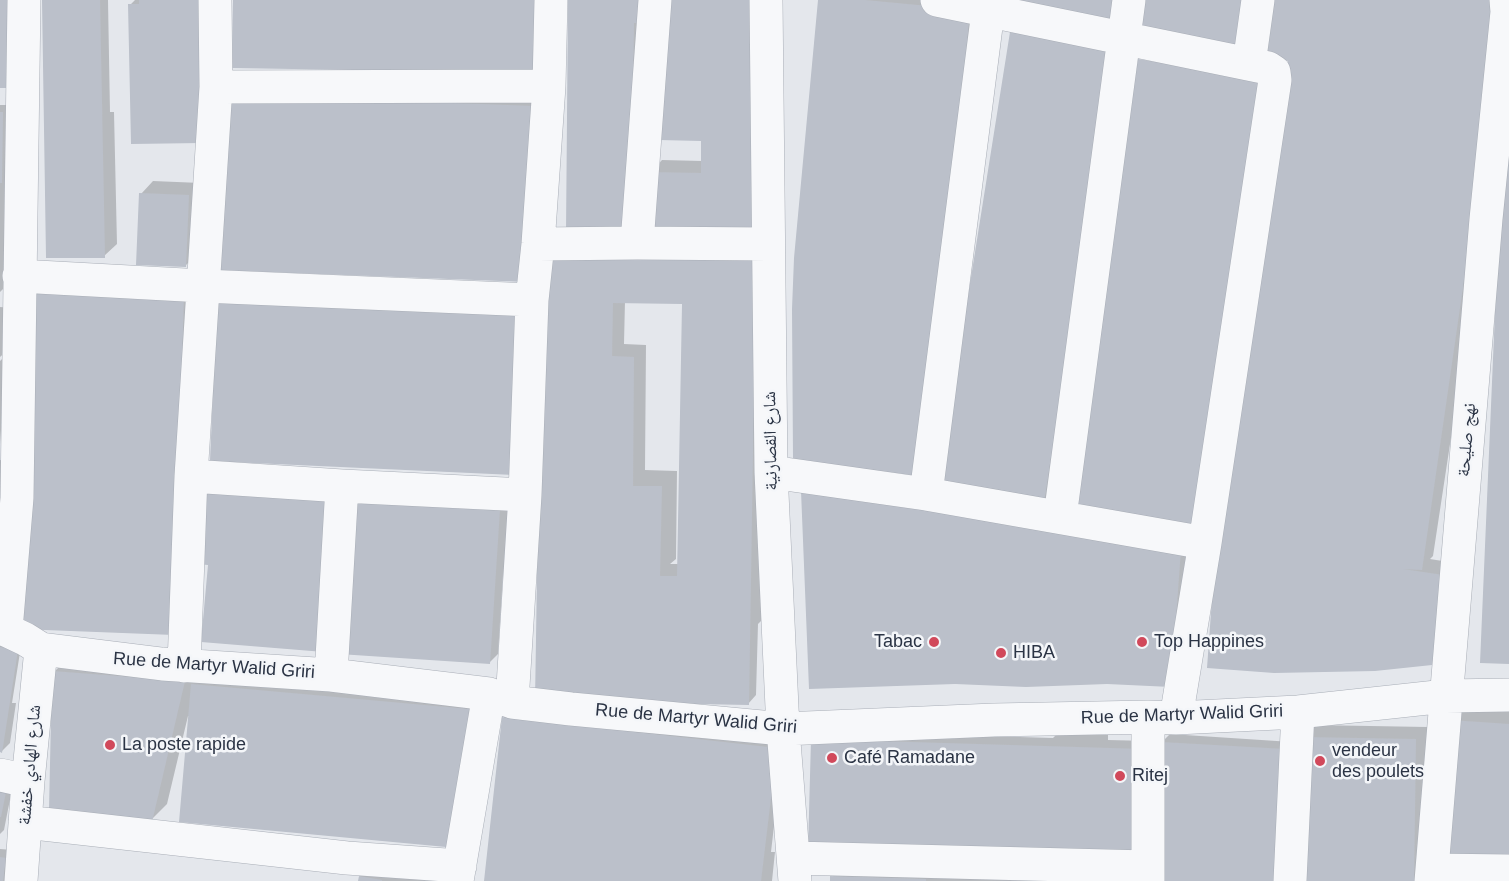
<!DOCTYPE html>
<meta charset="utf-8">
<style>
body{margin:0}
canvas{display:block;background:#e4e7ec}
</style>
<canvas width="1509" height="881"></canvas>
<script>
const c = document.querySelector('canvas').getContext('2d');
c.lineJoin = 'round';
function fillPath(path, color) { c.fillStyle = color; c.fill(path, 'evenodd'); }
const shape = rows => new Path2D(rows.map(r => 'M' + r).join(''));
function trace(path, color, width, dash) { c.strokeStyle = color; c.lineWidth = width; c.lineCap = dash ? 'butt' : 'round'; c.setLineDash(dash || []); c.stroke(path); }
function write(font, color, halo, rows, align = 'center') {
  c.font = font + ' Arial,"Noto Naskh Arabic",sans-serif'; c.lineWidth = 5; c.setLineDash([]); c.textBaseline = 'middle'; c.strokeStyle = halo; c.fillStyle = color; for (const [text, x, y, turn = 0] of rows) {
    c.save(); c.translate(x, y); c.rotate((+turn || 0) * Math.PI / 180); c.textAlign = isNaN(turn) ? turn : align; if (halo) c.strokeText(text, 0, 0); c.fillText(text, 0, 0); c.restore();
  }
}
const shadow = shape([
 [44,0,108,0,110,112,114,112,117,244,104,256],
 [135,0,212,0,130,5],
 [570,0,769,0,767,159,763,164,762,222,754,230,649,228,650,173,662,160,703,161,703,139,661,139,662,10,651,22,645,21,643,219,630,232,567,231],
 [819,0,954,0,978,2,975,73],
 [1509,0,1509,662,1507,69,1433,556,1430,559,1455,563,1443,651,1431,664,1375,669],
 [1024,20,1114,104,1052,493,1044,501,1012,33],
 [224,95,545,95,539,268],
 [0,105,11,105,7,285,0,292],
 [153,181,201,183,198,253,186,265,141,194],
 [768,249,759,532,759,566,763,566,762,620,758,624,756,695,748,704,536,700,544,257],
 [625,301,683,303,679,564,670,564,676,559,677,471,645,470,646,345,624,344],
 [196,282,186,621,31,290],
 [0,307,13,308,11,347,0,357],
 [6,355,0,445,0,446,0,361],
 [0,460,12,461,0,571],
 [512,497,507,571,503,575,498,654,490,662,341,652],
 [1046,519,1193,537,1183,673],
 [0,643,21,646,12,703,16,703,10,743,2,751,0,751],
 [70,656,480,697,468,834,188,716,167,804,151,820,54,672],
 [512,709,784,740,771,852,775,852,772,881,486,881,504,717],
 [1463,709,1509,712,1509,853,1451,721],
 [1313,725,1428,727,1426,881,1299,881],
 [820,731,1053,738,1057,734,1108,735,1108,740,1150,741,1148,849],
 [1170,734,1292,742,1284,881,1162,742],
 [0,779,14,779,4,830,0,834],
 [0,849,13,850,9,881,0,881],
 [844,865,1139,881,832,881,832,877],
 [368,868,449,881,359,881,360,876]
]);
const building = shape([
 [0,0,10,0,11,88,0,88],
 [42,0,100,0,105,258,46,258],
 [139,0,200,0,202,143,131,144,128,4,139,4],
 [233,0,539,0,538,73,232,68],
 [568,0,652,0,651,23,634,23,631,233,566,232],
 [661,0,757,0,754,231,648,230,648,172,701,173,701,141,659,140],
 [818,0,865,0,970,10,927,477,793,460,792,309,794,258],
 [1002,0,1116,0,1114,20],
 [1133,0,1248,0,1238,51,1128,30],
 [1266,0,1504,0,1504,4,1422,570,1403,569,1443,575,1432,665,1375,671,1274,673,1207,668,1216,543,1288,61,1258,56],
 [1507,31,1509,31,1509,664,1480,663],
 [1010,32,1116,49,1044,502,938,485],
 [1138,59,1267,80,1194,532,1066,511],
 [222,94,533,106,527,282,216,270],
 [0,112,3,112,2,183,0,183],
 [139,193,189,195,186,267,136,265],
 [542,256,756,261,749,705,535,701],
 [613,303,682,304,677,576,660,576,662,486,633,486,634,357,612,356],
 [30,289,184,294,174,635,19,629],
 [217,297,521,311,514,475,210,461],
 [203,489,337,501,324,652,201,642,208,565,197,564],
 [801,491,1181,549,1171,687,1107,684,1026,687,955,684,809,689],
 [349,499,500,509,490,664,339,654],
 [0,647,18,650,2,753,0,752],
 [52,671,185,681,152,822,49,810],
 [191,684,469,709,457,848,179,822],
 [502,717,777,748,761,881,484,881],
 [1450,720,1509,724,1509,855,1450,854,1444,788],
 [1300,737,1416,739,1414,881,1297,881],
 [811,739,1143,749,1140,859,808,850],
 [1161,742,1285,749,1277,881,1152,881],
 [0,787,7,787,1,817,0,817],
 [0,857,6,858,3,881,0,881],
 [359,876,382,880,382,881,358,881],
 [830,876,926,879,926,881,830,881]
]);
const minor = shape([
 [766,0,771,472,783,729,795,881],
 [937,0,1268,68,1274,72,1275,80,1205,543,1176,718],
 [1249,64,1258,0],
 [216,87,549,86],
 [637,243,655,0],
 [538,244,637,243,768,244],
 [19,276,203,286,532,300],
 [771,472,926,494,1205,543],
 [191,476,342,486,525,495],
 [926,494,988,11],
 [1060,517,1129,0],
 [0,629,6,630,25,639,41,649,162,664,331,675,489,694,512,702,571,709,783,729,994,720,1148,717,1176,718,1298,712,1446,696,1509,695],
 [6,630,17,498,24,0],
 [184,666,191,476,216,87,215,0],
 [331,675,342,486],
 [512,702,525,495,532,300,538,244,549,86,551,0],
 [0,775,28,781],
 [25,822,347,858,460,866],
 [794,858,1147,867],
 [1432,870,1509,871],
 [21,881,28,781,41,649],
 [457,881,489,694],
 [1148,881,1148,717],
 [1290,881,1298,712],
 [1431,881,1486,219,1507,12,1506,0]
]);
const markers = [
 [934,642,6,"#d1495b"],
 [1142,642,6,"#d1495b"],
 [1001,653,6,"#d1495b"],
 [110,745,6,"#d1495b"],
 [832,758,6,"#d1495b"],
 [1320,761,6,"#d1495b"],
 [1120,776,6,"#d1495b"]
];
const streetNames = [
 ["نهج صليحة",1467,440,-85],
 ["شارع القصارنية",771,441,-91],
 ["Rue de Martyr Walid Griri",214,666,4],
 ["Rue de Martyr Walid Griri",1182,715,-2],
 ["Rue de Martyr Walid Griri",696,719,5],
 ["شارع الهادي خفشة",30,765,-85]
];
const poiNames = [
 ["Tabac",922,642,"right"],
 ["Top Happines",1154,642],
 ["HIBA",1013,653],
 ["La poste rapide",122,745],
 ["vendeur",1332,751],
 ["des poulets",1332,772],
 ["Café Ramadane",844,758],
 ["Ritej",1132,776]
];
fillPath(shadow, '#0003');
fillPath(building, '#bbc0ca');
trace(minor, '#a9aeb7', 34);
trace(minor, '#f7f8fa', 33);
for (const [x, y, r, color] of markers) { const dot = new Path2D(); dot.arc(x, y, r, 0, 2 * Math.PI); c.fillStyle = color; c.fill(dot); trace(dot, '#f4f6f9', 2); }
write('18px', '#2b3445', '#f4f6f9', streetNames);
write('18px', '#2b3445', '#f4f6f9', poiNames, 'left');
</script>
